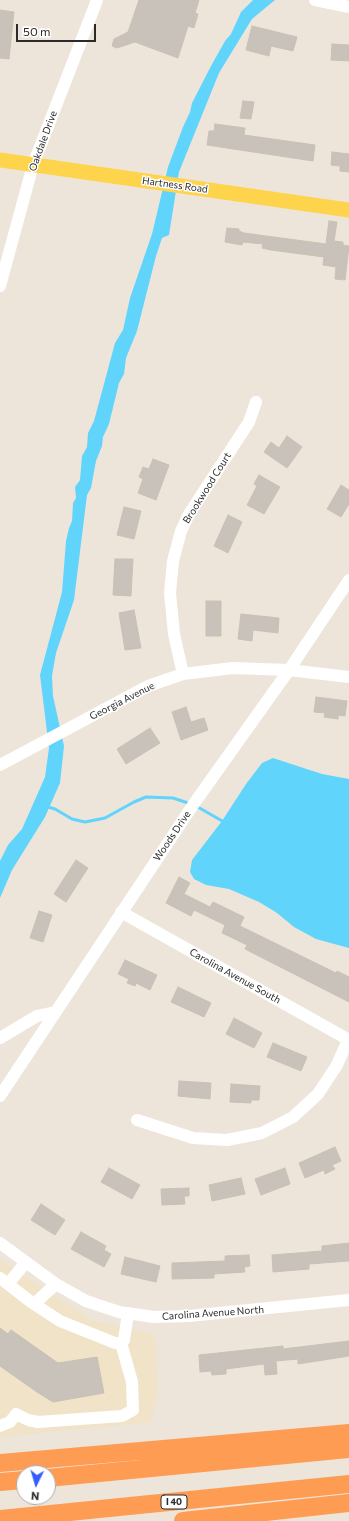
<!DOCTYPE html>
<style>
body{margin:0}
#map{position:relative;width:349px;height:1521px;overflow:hidden;background:#eee5da;font-family:Commissioner,sans-serif}
canvas{display:block}
.north{position:absolute;left:16px;top:1465px;width:40px;height:40px;box-sizing:border-box;background:#fff;border:1px solid #aaa;border-radius:50%;rotate:185deg;font-size:11px;font-weight:700;line-height:16px;text-align:center;color:#2a2a2a}
.north::after{content:'';display:block;margin:auto;width:14px;height:18px;background:#355dff;clip-path:polygon(50% 0,100% 100%,50% 72%,0 100%)}
.scale{position:absolute;left:16px;top:24px;width:80px;height:18px;box-sizing:border-box;border:2px solid #2a2a2a;border-top:0;padding-left:5px;font-size:12px;line-height:14px;white-space:nowrap;color:#2a2a2a;-webkit-text-stroke:3px #fff;paint-order:stroke}
</style>
<div id="map">
<canvas width="349" height="1521"></canvas>
<div class="north">N</div>
<div class="scale">50 m</div>
</div>
<script>
const c = document.querySelector('canvas').getContext('2d');
c.lineJoin = 'round';
function fillPath(path, color) { c.fillStyle = color; c.fill(path, 'evenodd'); }
const shape = rows => new Path2D(rows.map(r => 'M' + r).join(''));
function trace(path, color, width, dash) { c.strokeStyle = color; c.lineWidth = width; c.lineCap = dash ? 'butt' : 'round'; c.setLineDash(dash || []); c.stroke(path); }
function write(font, color, halo, rows, align = 'center') {
  c.font = font + ' Commissioner,sans-serif'; c.lineWidth = 3; c.setLineDash([]); c.textBaseline = 'middle'; c.strokeStyle = halo; c.fillStyle = color; for (const [text, x, y, turn = 0] of rows) {
    c.save(); c.translate(x, y); c.rotate((+turn || 0) * Math.PI / 180); c.textAlign = isNaN(turn) ? turn : align; if (halo) c.strokeText(text, 0, 0); c.fillText(text, 0, 0); c.restore();
  }
}
const education = shape([
 [0,1259,93,1321,155,1334,158,1391,151,1422,0,1437]
]);
const water = shape([
 [253,0,275,0,252,19,219,73,179,172,169,235,162,238,156,256,137,331,126,358,124,374,119,383,109,424,103,437,102,446,96,461,91,488,87,495,74,600,56,653,52,676,53,696,64,746,60,783,45,817,12,870,0,898,0,861,8,845,22,829,45,777,49,748,40,675,62,592,66,541,69,528,72,521,73,503,76,498,75,487,80,480,82,456,87,447,88,433,94,421,115,343,123,330,130,298,152,234,168,167,183,127,190,112,192,103,211,66,225,41,231,34,241,12],
 [273,758,322,774,349,779,349,948,316,939,294,927,277,913,259,902,229,889,206,885,194,879,190,872,192,860,222,821,246,784,262,763]
]);
const stream = shape([
 [196,806,224,822],
 [48,807,55,809,72,819,85,822,105,818,134,802,146,797,173,798,191,804]
]);
const building = shape([
 [139,0,199,0,195,13,198,14,194,28,188,26,178,58,135,42,117,48,112,46,114,39,128,32,139,0],
 [0,10,14,12,9,59,0,58,0,10],
 [252,26,297,37,293,51,271,46,269,56,246,50,252,26],
 [332,44,349,45,349,61,331,60,332,44],
 [243,101,254,102,251,119,240,118,243,101],
 [215,124,245,128,244,135,315,145,313,161,207,145,209,131,214,131,215,124],
 [332,152,349,154,349,172,340,171,340,166,331,165,332,152],
 [329,221,337,222,334,241,343,242,343,245,349,246,345,280,335,279,336,267,323,265,324,257,271,250,262,248,263,244,243,242,242,245,225,242,227,228,239,229,239,231,244,233,326,244,329,221],
 [287,436,302,447,287,468,264,452,271,442,279,448,287,436],
 [153,459,169,465,156,500,138,493,143,479,139,477,143,467,149,469,153,459],
 [259,475,280,487,264,514,247,505,257,486,254,484,259,475],
 [341,485,349,490,349,504,341,517,327,509,341,485],
 [124,507,141,511,134,539,117,535,124,507],
 [228,515,242,522,228,553,214,546,228,515],
 [115,559,133,559,131,596,113,595,115,559],
 [206,601,221,601,221,636,206,636,206,601],
 [134,610,141,648,125,650,119,613,134,610],
 [241,614,279,618,278,633,253,630,252,641,238,639,241,614],
 [316,697,347,701,345,716,338,715,338,719,324,717,325,713,314,712,316,697],
 [186,707,191,722,204,718,208,730,181,740,172,712,186,707],
 [150,728,160,743,126,764,117,749,150,728],
 [76,860,88,868,66,902,54,894,76,860],
 [179,877,190,883,184,894,210,907,213,902,244,917,240,926,336,973,337,971,349,977,349,1002,245,949,247,945,222,933,225,925,194,910,191,916,166,903,179,877],
 [39,911,52,915,43,942,30,938,39,911],
 [125,960,157,975,150,990,136,983,135,986,127,983,129,979,118,974,125,960],
 [178,987,211,1003,204,1017,171,1002,178,987],
 [234,1018,262,1033,254,1048,226,1034,234,1018],
 [273,1043,307,1057,301,1071,267,1057,273,1043],
 [179,1081,211,1083,210,1099,178,1096,179,1081],
 [231,1084,260,1086,259,1100,251,1100,251,1103,230,1102,231,1084],
 [335,1147,341,1161,332,1165,335,1169,325,1174,324,1170,305,1178,299,1163,335,1147],
 [109,1168,140,1185,132,1199,101,1182,109,1168],
 [285,1168,290,1184,261,1195,255,1179,285,1168],
 [241,1178,245,1194,212,1201,209,1185,241,1178],
 [189,1188,189,1196,184,1196,185,1204,162,1205,161,1189,189,1188],
 [41,1204,65,1220,55,1235,31,1220,41,1204],
 [81,1232,106,1246,104,1250,111,1254,104,1267,71,1249,81,1232],
 [349,1243,349,1261,309,1264,309,1269,273,1272,272,1255,322,1251,322,1246,349,1243],
 [249,1255,250,1266,244,1267,245,1272,214,1274,214,1278,172,1279,172,1263,225,1261,225,1256,249,1255],
 [125,1257,160,1266,156,1282,121,1274,125,1257],
 [0,1328,8,1334,11,1330,58,1363,97,1357,104,1393,53,1402,37,1392,0,1366,0,1328],
 [349,1341,349,1356,298,1364,298,1359,276,1361,277,1374,265,1375,264,1364,226,1369,226,1374,212,1375,211,1371,200,1372,199,1355,283,1346,283,1349,349,1341]
]);
const minor = shape([
 [315,0,349,7],
 [0,286,33,165,97,0],
 [183,674,174,634,170,593,173,561,181,531,189,514,249,422,256,402],
 [0,765,148,686,183,674,233,668,289,670,349,677],
 [121,912,349,1040],
 [0,1038,37,1016,55,1012],
 [0,1096,193,805,289,670,349,580],
 [137,1120,193,1138,227,1140,262,1133,293,1117,318,1094,337,1065,348,1040],
 [0,1243,56,1284,86,1301,119,1312,154,1317,189,1316,349,1300],
 [0,1278,31,1302,60,1321,115,1343,121,1343,124,1340,128,1313],
 [8,1284,26,1262],
 [34,1304,56,1284],
 [0,1426,10,1422,16,1414,28,1420,38,1422,122,1416,133,1410,132,1382,121,1343]
]);
const major = shape([
 [0,160,349,210]
]);
const highway = shape([
 [0,1463,349,1433],
 [48,1478,349,1449],
 [0,1482,24,1480],
 [0,1519,349,1484],
 [183,1521,349,1503]
]);
const shields = [
 [174,1502,26]
];
const shieldNames = [
 ["I 40",174,1502]
];
const streetNames = [
 ["Oakdale Drive",43,141,-70],
 ["Hartness Road",175,185,8],
 ["Brookwood Court",207,488,-58],
 ["Georgia Avenue",122,701,-27],
 ["Woods Drive",172,836,-56],
 ["Carolina Avenue South",235,976,29],
 ["Carolina Avenue North",213,1313,-4]
];
fillPath(education, '#f1e3c7');
fillPath(water, '#61d4fc');
trace(stream, '#61d4fc', 3);
fillPath(building, '#c9c2ba');
trace(building, '#c9c1b3', 1);
trace(minor, '#fff', 12);
trace(major, '#ffd44d', 15);
trace(highway, '#ff9c53', 18);
for (const [x, y, w] of shields) { const box = new Path2D(); box.roundRect(x - w / 2, y - 7, w, 14, 3); c.fillStyle = '#fff'; c.fill(box); trace(box, '#2a2a2a', 1); }
write('bold 9px', '#2a2a2a', null, shieldNames);
write('10px', '#2a2a2a', '#fff', streetNames);
</script>
